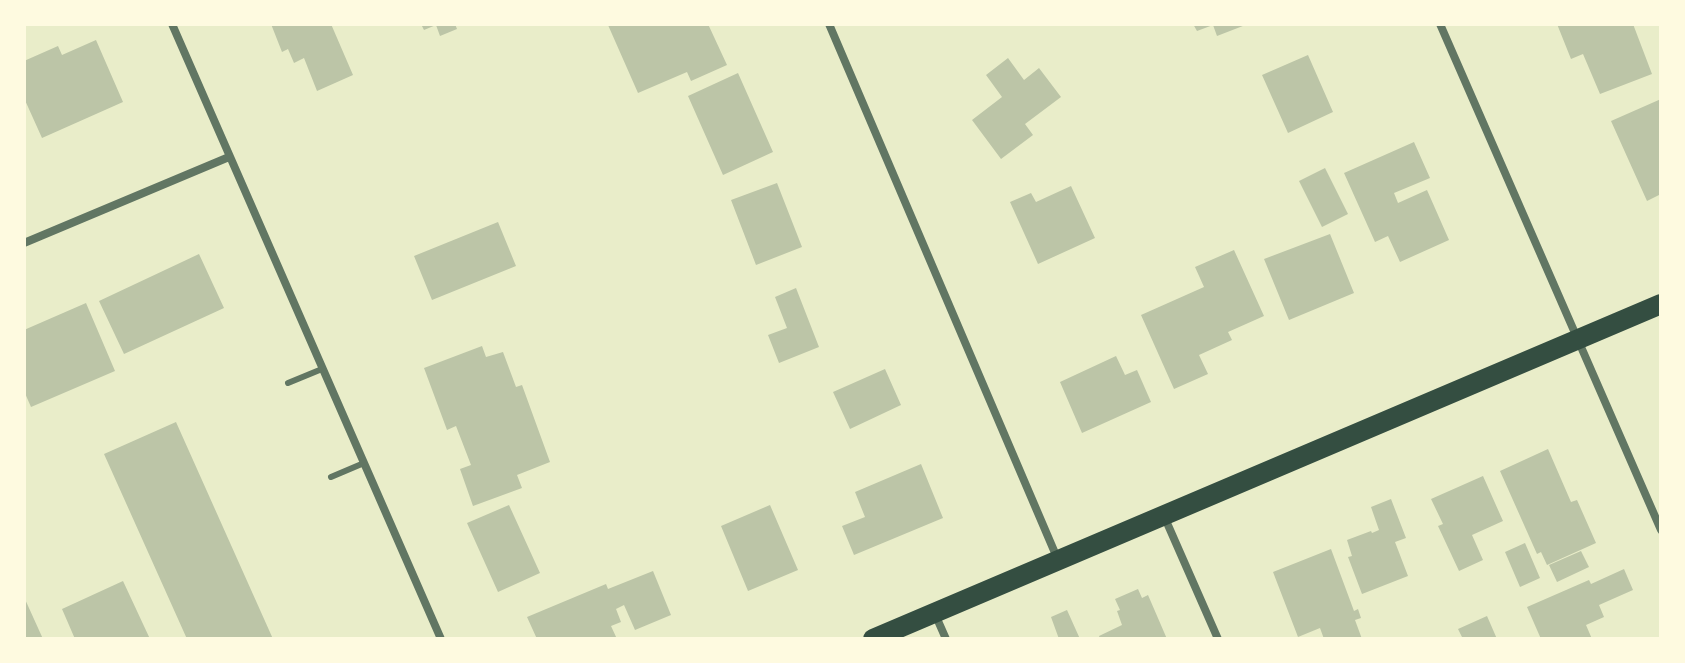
<!DOCTYPE html>
<style>
body{margin:0}
#map{position:relative;width:1685px;height:663px;overflow:hidden;background:#e9edc9;font-family:"Golos Text",sans-serif}
canvas{display:block}
.frame{position:absolute;inset:0;border:26px solid #fefae0;pointer-events:none}
</style>
<div id="map">
<canvas width="1685" height="663"></canvas>
<div class="frame"></div>
</div>
<script>
const c = document.querySelector('canvas').getContext('2d');
c.lineJoin = 'round';
function fillPath(path, color) { c.fillStyle = color; c.fill(path, 'evenodd'); }
const shape = rows => new Path2D(rows.map(r => 'M' + r).join(''));
function trace(path, color, width, dash) { c.strokeStyle = color; c.lineWidth = width; c.lineCap = dash ? 'butt' : 'round'; c.setLineDash(dash || []); c.stroke(path); }
const building = shape([
 [271,24,331,24,353,75,317,91,304,58,294,63,288,49,282,52],
 [421,24,455,24,457,29,440,36,436,25,424,30],
 [611,24,708,24,727,65,691,81,687,72,638,93,608,25],
 [1193,24,1248,24,1217,36,1213,25,1197,31],
 [1557,24,1633,24,1652,74,1600,94,1583,54,1571,59],
 [96,40,123,102,42,138,24,98,24,61,58,46,62,55],
 [1308,55,1333,112,1288,133,1262,75],
 [1008,58,1024,80,1039,68,1061,97,1025,124,1033,135,1001,159,972,120,1002,97,986,75],
 [738,73,773,152,723,175,688,96],
 [1661,99,1661,194,1647,201,1611,121],
 [1414,142,1430,178,1394,193,1398,203,1427,190,1449,240,1400,262,1388,236,1375,242,1344,173],
 [1325,168,1348,214,1322,227,1299,181],
 [777,183,802,247,756,265,731,200],
 [1071,186,1095,238,1038,264,1010,202,1031,193,1036,202],
 [498,222,516,266,432,300,414,256],
 [1330,234,1354,293,1289,320,1264,259],
 [1234,250,1264,316,1228,332,1232,340,1199,355,1208,374,1174,389,1141,315,1204,287,1195,267],
 [199,254,224,308,124,354,99,301],
 [796,288,819,347,779,363,768,335,787,328,775,297],
 [86,303,115,371,31,407,24,391,24,330],
 [482,346,486,357,503,352,516,387,522,385,550,462,517,475,522,488,473,506,460,469,471,465,456,426,447,430,424,368],
 [1116,356,1125,375,1137,370,1151,402,1082,433,1060,382],
 [885,369,901,405,850,429,833,392],
 [176,422,273,639,187,639,104,454],
 [1548,449,1571,502,1577,500,1596,543,1547,565,1541,552,1537,554,1500,471],
 [921,464,943,518,854,555,842,526,865,517,855,492],
 [1483,476,1503,521,1472,535,1483,560,1459,571,1438,526,1443,524,1431,499],
 [1391,499,1406,538,1395,542,1408,576,1362,594,1348,557,1352,556,1347,540,1371,531,1372,533,1379,530,1371,507],
 [509,505,540,573,498,592,467,523],
 [770,505,798,570,748,591,721,526],
 [1525,543,1540,578,1520,587,1505,552],
 [1331,549,1354,611,1358,609,1361,618,1355,620,1362,639,1324,639,1320,628,1298,637,1273,572],
 [1581,551,1589,567,1557,582,1549,565],
 [1624,569,1633,590,1599,605,1604,617,1586,625,1592,639,1541,639,1527,607,1589,580,1591,584],
 [653,571,671,615,635,630,624,605,616,609,621,622,611,626,617,639,537,639,527,617,606,584,608,589],
 [123,581,150,639,75,639,62,609],
 [1138,589,1142,598,1148,595,1167,639,1100,639,1099,636,1122,625,1117,611,1120,610,1115,599],
 [24,597,43,639,24,639],
 [1067,610,1080,639,1059,639,1051,617],
 [1487,616,1497,639,1463,639,1458,629]
]);
const service = shape([
 [288,383,322,369],
 [331,477,364,463]
]);
const minor = shape([
 [172,24,441,639],
 [829,24,1058,560],
 [1440,24,1661,530],
 [24,243,229,157],
 [1164,516,1218,639],
 [935,614,946,639]
]);
const primary = shape([
 [873,639,1661,304]
]);
fillPath(building, '#bcc5a7');
trace(service, '#617663', 6);
trace(minor, '#617663', 8);
trace(primary, '#344e41', 20);
</script>
